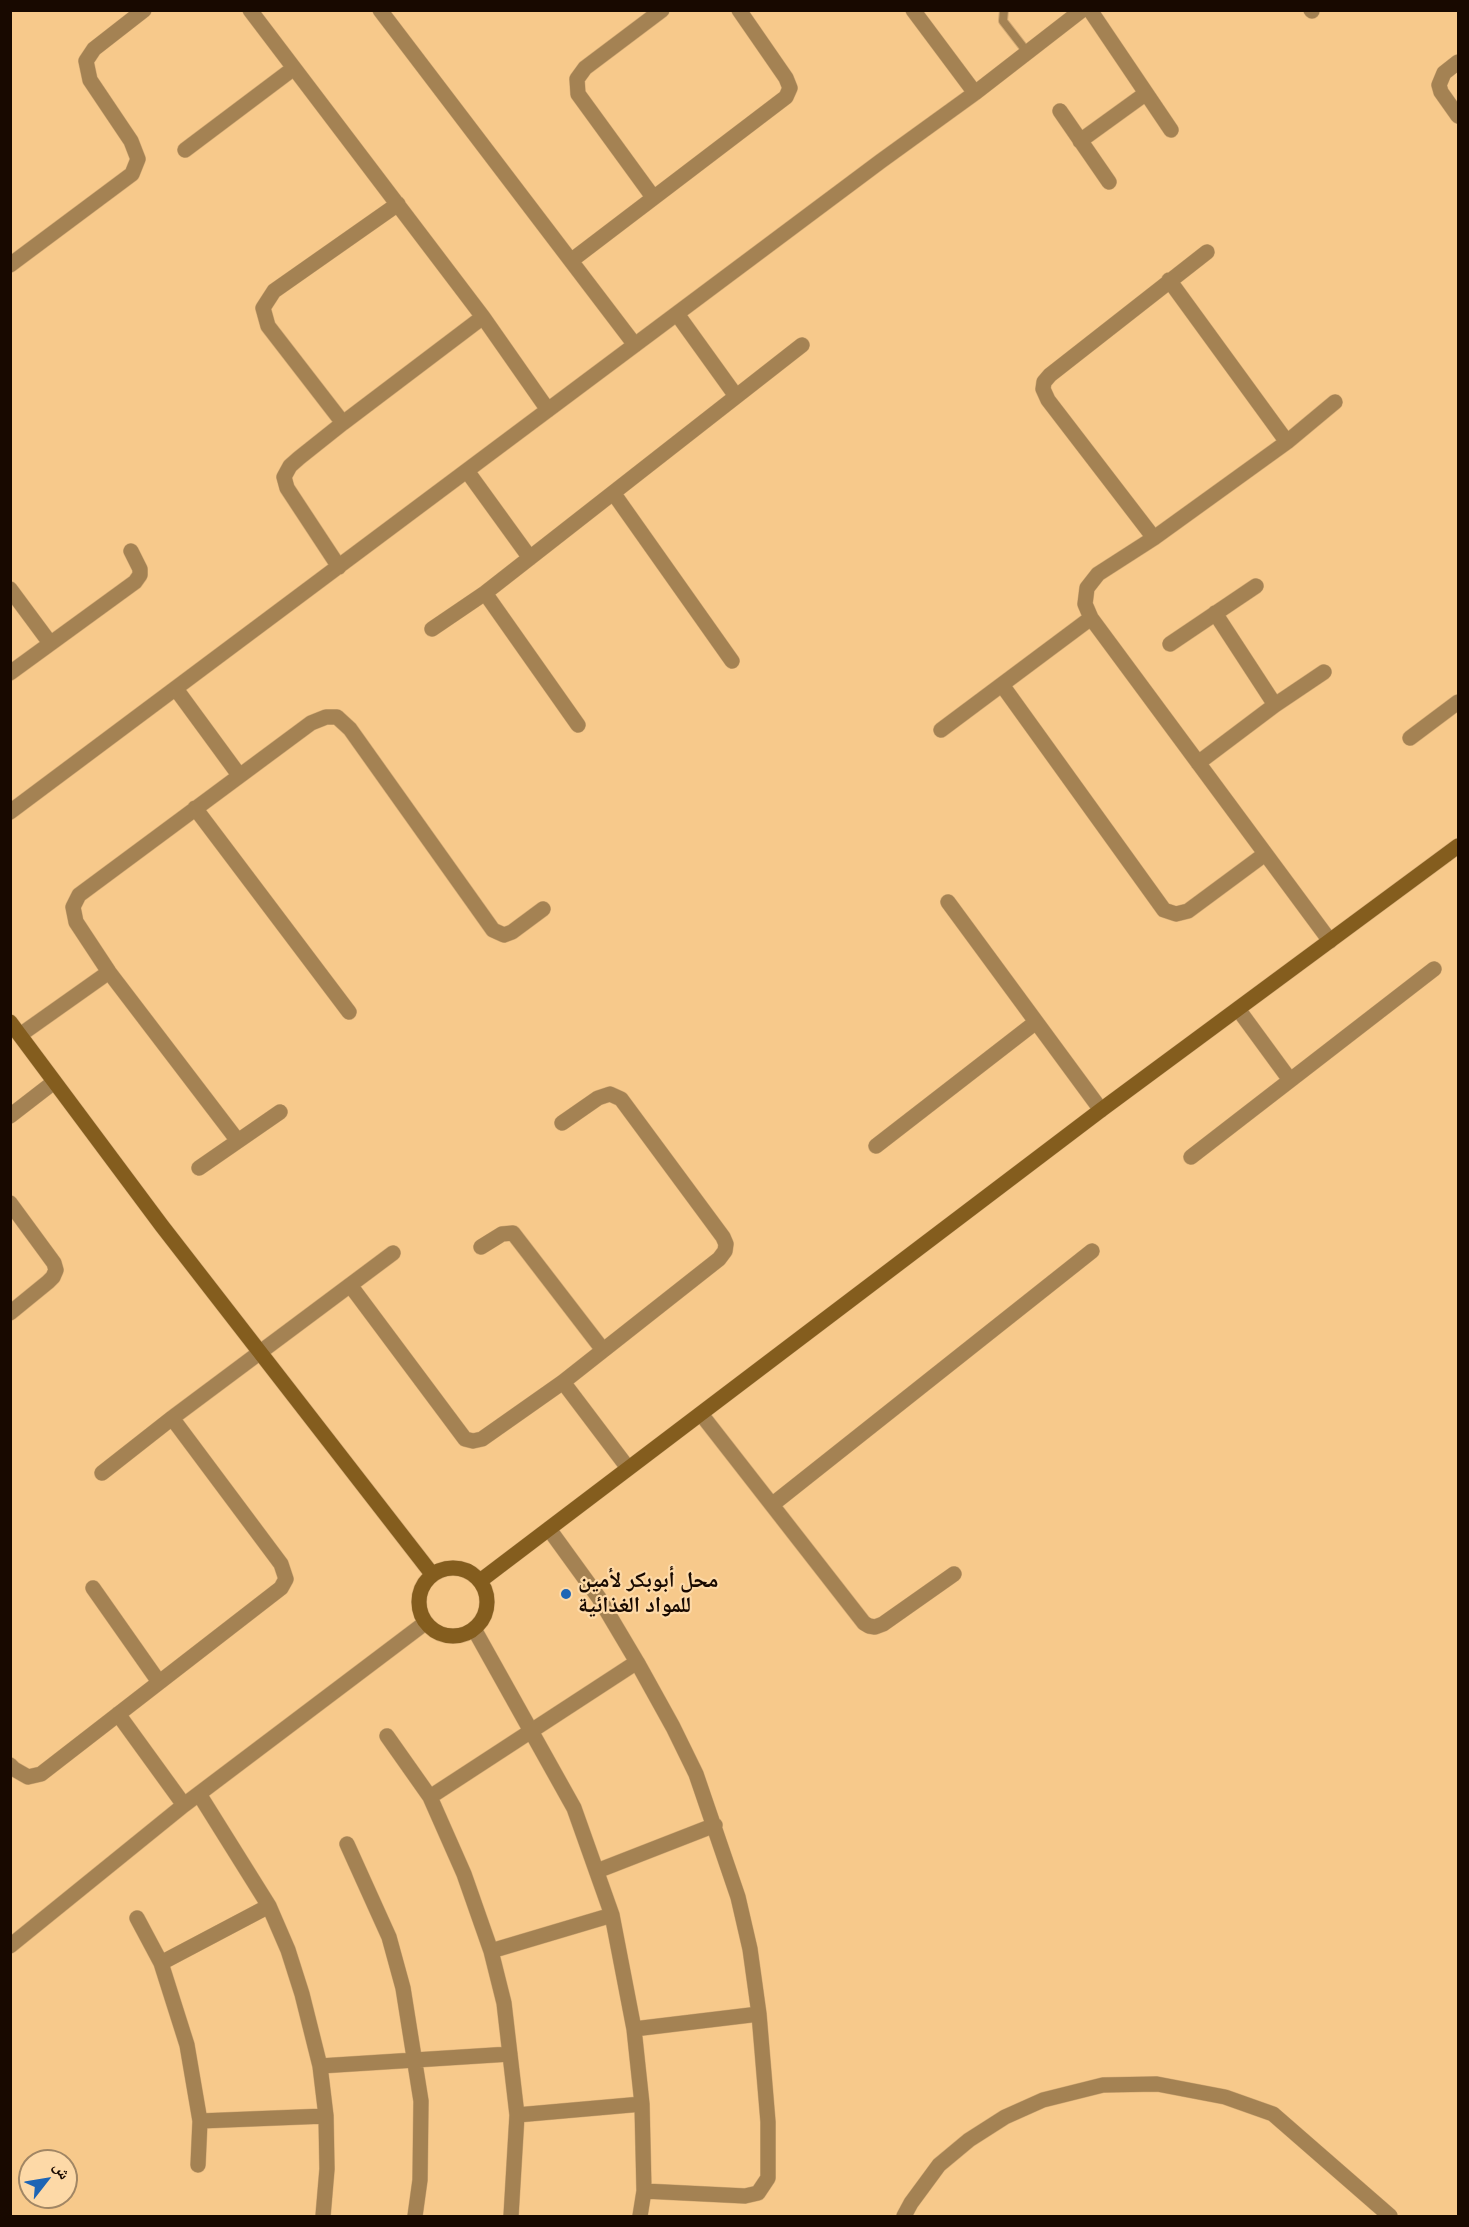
<!DOCTYPE html>
<meta charset="utf-8">
<style>
body{margin:0}
#map{position:relative;width:1469px;height:2227px;overflow:hidden;background:#f7c98b;font-family:Figtree,"Noto Naskh Arabic",sans-serif}
canvas{display:block}
.frame{position:absolute;inset:0;border:12px solid #180900;pointer-events:none}
.north{position:absolute;left:18px;top:2149px;width:60px;height:60px;box-sizing:border-box;background:#fdd9a7;border:2px solid #a18664;border-radius:50%;rotate:59deg;font-size:16px;font-weight:700;line-height:24px;text-align:center;color:#180900}
.north::after{content:'';display:block;margin:auto;width:21px;height:27px;background:#1e65b5;clip-path:polygon(50% 0,100% 100%,50% 72%,0 100%)}
</style>
<div id="map">
<canvas width="1469" height="2227"></canvas>
<div class="frame"></div>
<div class="north">ش</div>
</div>
<script>
const c = document.querySelector('canvas').getContext('2d');
c.lineJoin = 'round';
const shape = rows => new Path2D(rows.map(r => 'M' + r).join(''));
function trace(path, color, width, dash) { c.strokeStyle = color; c.lineWidth = width; c.lineCap = dash ? 'butt' : 'round'; c.setLineDash(dash || []); c.stroke(path); }
function write(font, color, halo, rows, align = 'center') {
  c.font = font + ' Figtree,"Noto Naskh Arabic",sans-serif'; c.lineWidth = 4.5; c.setLineDash([]); c.textBaseline = 'middle'; c.strokeStyle = halo; c.fillStyle = color; for (const [text, x, y, turn = 0] of rows) {
    c.save(); c.translate(x, y); c.rotate((+turn || 0) * Math.PI / 180); c.textAlign = isNaN(turn) ? turn : align; if (halo) c.strokeText(text, 0, 0); c.fillText(text, 0, 0); c.restore();
  }
}
const lane = shape([
 [1004,10,1003,21,1027,52]
]);
const street = shape([
 [250,10,483,317,548,410],
 [380,10,635,345],
 [913,10,975,93],
 [1090,10,1171,130],
 [1311,10,1312,11],
 [1458,62,1444,73,1439,85,1441,92,1458,116],
 [1060,111,1109,182],
 [1080,141,1145,94],
 [185,150,294,68],
 [653,197,578,94,577,79,585,68,662,10],
 [398,204,274,291,263,308,268,326,343,423,483,317],
 [572,260,786,97,790,88,786,78,739,10],
 [10,265,132,174,138,159,131,141,90,80,86,61,94,49,144,10],
 [1169,280,1287,442],
 [677,314,736,396],
 [467,471,530,558],
 [614,494,732,661],
 [1154,538,1048,400,1043,389,1044,382,1050,375,1207,252],
 [339,567,287,488,284,477,290,466,299,458,343,423],
 [10,589,50,643],
 [485,593,578,725],
 [1215,613,1275,705],
 [432,629,485,593,802,345],
 [1170,644,1256,586],
 [10,673,135,582,140,575,140,569,131,551],
 [1002,685,1164,910,1176,914,1188,911,1265,854],
 [176,689,239,775],
 [941,730,1091,618],
 [1410,738,1458,702],
 [1198,763,1275,705,1324,672],
 [195,808,349,1012],
 [10,812,881,161,975,93,1082,10],
 [948,902,1101,1110],
 [1330,941,1091,618,1085,604,1087,588,1098,574,1154,538,1287,442,1335,402],
 [1238,1009,1290,1080],
 [20,1035,109,972],
 [10,1116,54,1082],
 [238,1141,109,972,76,922,73,907,79,895,311,723,326,717,337,717,350,729,493,930,504,935,512,932,543,909],
 [876,1146,1036,1022],
 [1191,1157,1434,969],
 [199,1168,280,1112],
 [10,1203,54,1263,56,1270,53,1277,48,1282,10,1313],
 [481,1247,502,1234,513,1233,603,1350],
 [350,1285,465,1439,473,1441,482,1439,563,1382,719,1259,725,1251,726,1244,723,1237,621,1099,610,1094,598,1098,562,1123],
 [563,1382,628,1468],
 [701,1414,864,1623,869,1626,875,1627,883,1624,954,1574],
 [102,1473,172,1418,393,1253],
 [773,1504,1092,1251],
 [549,1529,599,1598,637,1662,673,1727,696,1774,738,1897,750,1949,759,2014,768,2122,768,2178,758,2193,745,2196,644,2191],
 [93,1588,159,1682],
 [474,1629,574,1808,612,1915,634,2029,642,2104,644,2191,640,2216],
 [118,1714,184,1805],
 [387,1736,430,1797,464,1874,491,1951,504,2003,517,2115,511,2216],
 [10,1765,14,1769,28,1777,41,1774,281,1588,286,1579,281,1564,172,1418],
 [199,1794,269,1906,288,1950,302,1994,320,2066,326,2116,327,2169,323,2216],
 [430,1797,637,1662],
 [347,1844,389,1937,403,1988,421,2101,420,2180,415,2216],
 [597,1871,715,1825],
 [137,1918,161,1963,187,2045,200,2121,198,2165],
 [10,1946,184,1805,425,1623],
 [491,1951,612,1915],
 [161,1963,269,1906],
 [634,2029,759,2014],
 [320,2066,510,2054],
 [517,2115,642,2104],
 [200,2121,326,2116],
 [904,2216,911,2203,939,2165,969,2140,1005,2117,1043,2100,1103,2085,1157,2084,1225,2097,1273,2114,1390,2216]
]);
const secondary = shape([
 [10,1022,162,1226,432,1574],
 '419 1602a34 34 0 1 1 68 0a34 34 0 1 1-68 0Z',
 [480,1581,1101,1110,1458,846]
]);
const markers = [
 [566,1594,6,"#1e65b5"]
];
const poiNames = [
 ["محل أبوبكر لأمين",578,1581],
 ["للمواد الغذائية",578,1606]
];
trace(lane, '#d3aa75', 10);
trace(street, '#d3aa75', 16);
trace(secondary, '#d3aa75', 16);
trace(lane, '#a48253', 8);
trace(street, '#a48253', 15);
trace(secondary, '#845d1e', 15);
for (const [x, y, r, color] of markers) { const dot = new Path2D(); dot.arc(x, y, r, 0, 2 * Math.PI); c.fillStyle = color; c.fill(dot); trace(dot, '#fdd9a7', 2); }
write('bold 22px', '#180900', '#fdd9a7', poiNames, 'left');
</script>
